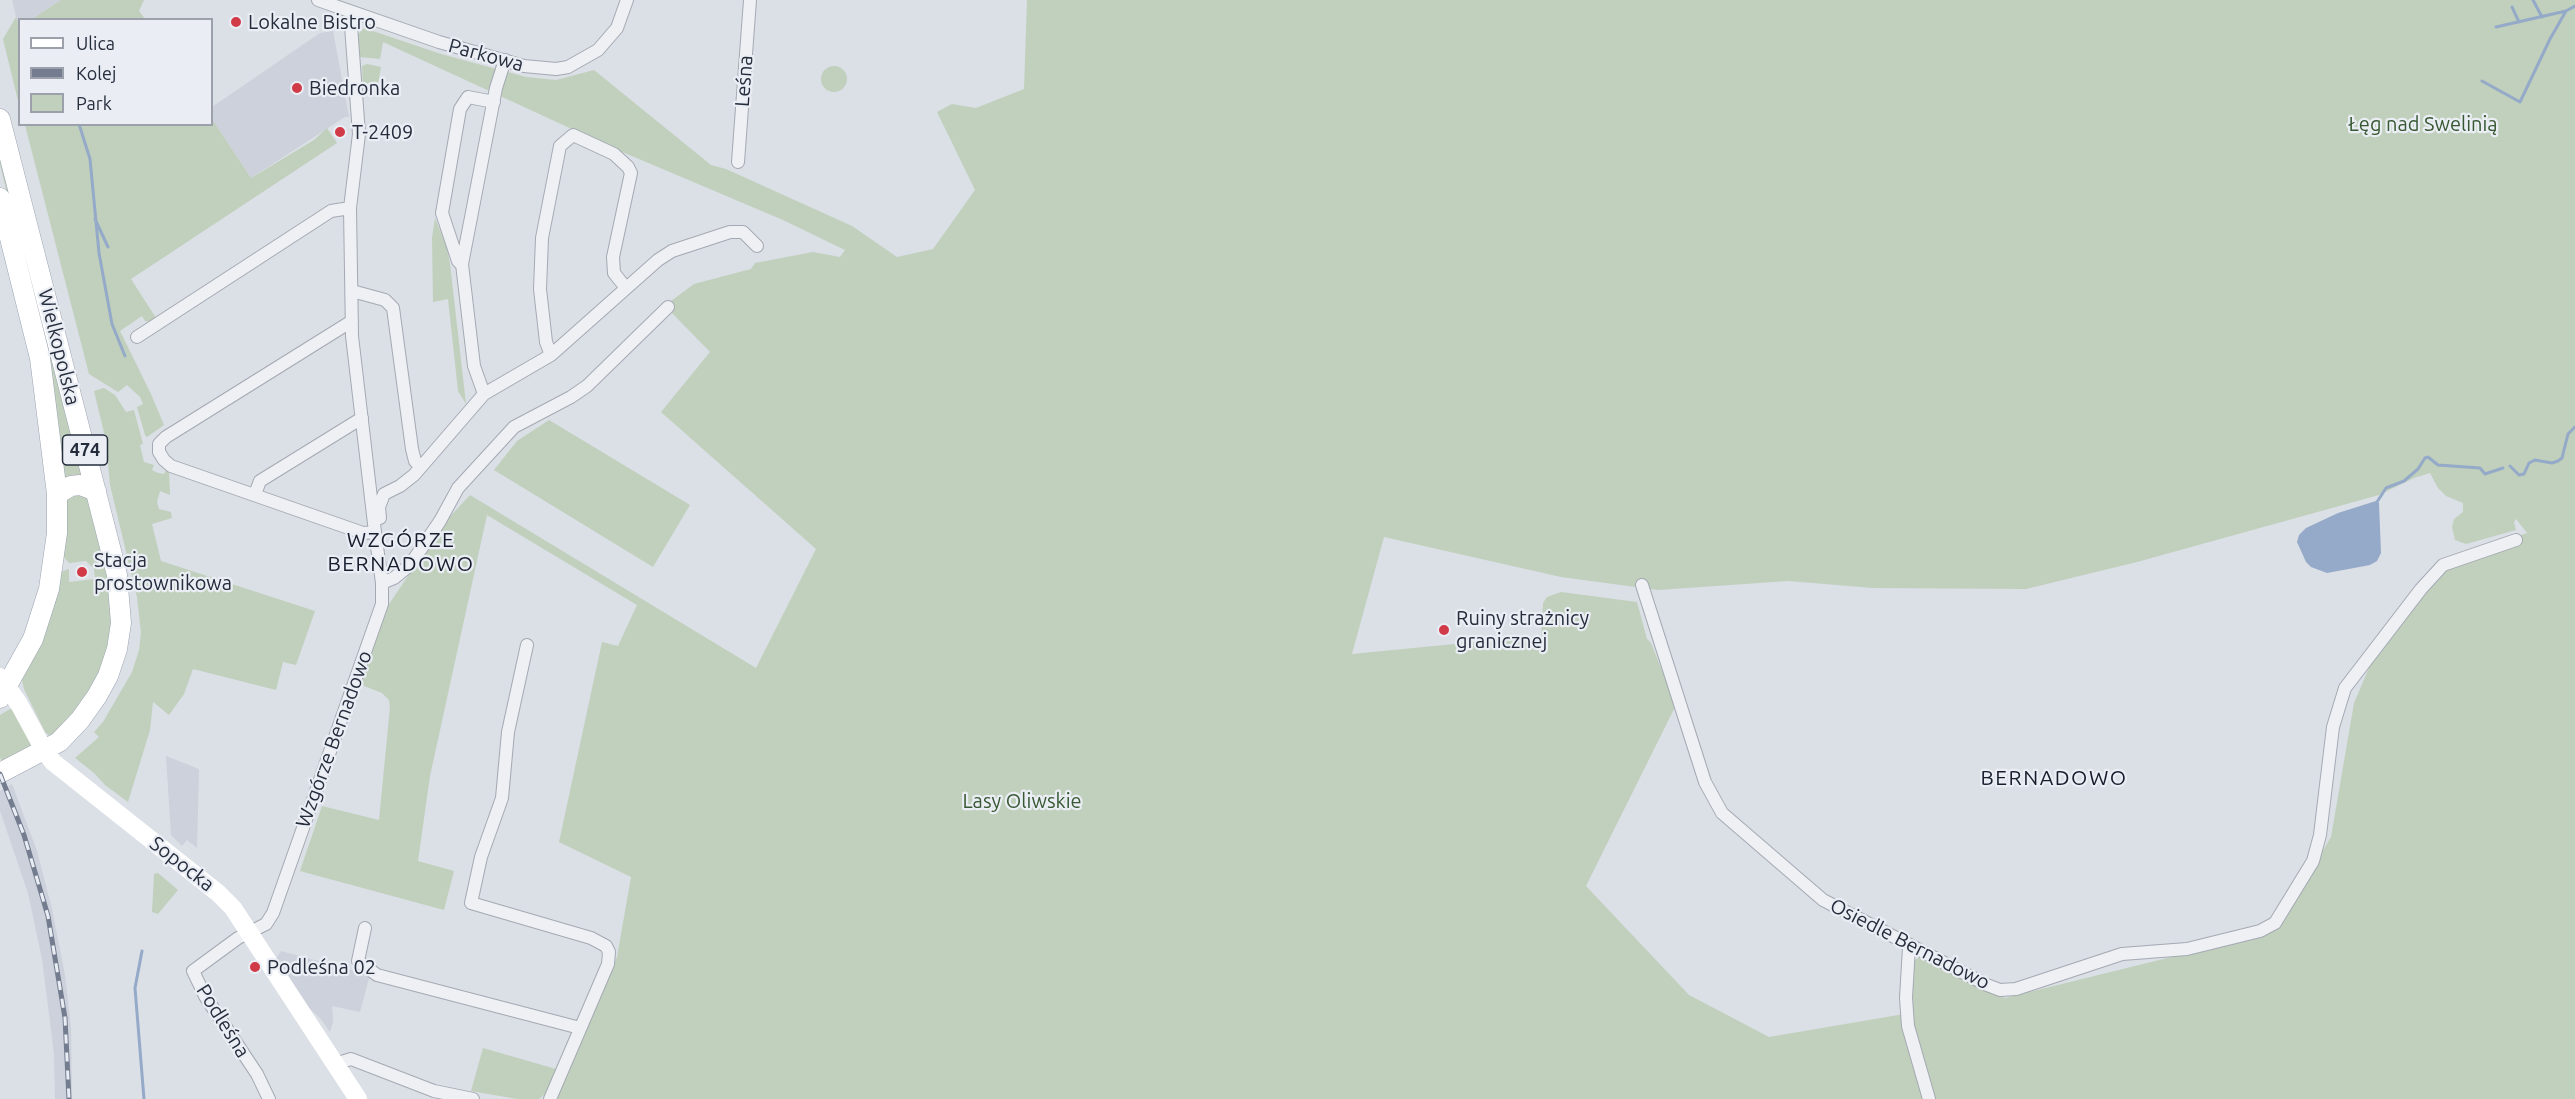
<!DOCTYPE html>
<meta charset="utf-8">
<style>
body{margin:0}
#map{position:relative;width:2575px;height:1099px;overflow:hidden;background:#dbdfe6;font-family:Ubuntu,sans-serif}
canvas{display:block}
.legend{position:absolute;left:18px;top:18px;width:195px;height:108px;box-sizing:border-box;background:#eaeef4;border:2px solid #9ba0aa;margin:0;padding:8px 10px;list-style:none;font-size:18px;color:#252c3c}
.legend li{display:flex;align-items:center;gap:12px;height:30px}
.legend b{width:30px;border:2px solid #9ba0aa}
</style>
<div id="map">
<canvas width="2575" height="1099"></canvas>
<ul class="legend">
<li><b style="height:8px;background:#fff"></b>Ulica</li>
<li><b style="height:8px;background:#747d90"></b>Kolej</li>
<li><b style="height:16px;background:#c0d0bc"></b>Park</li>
</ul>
</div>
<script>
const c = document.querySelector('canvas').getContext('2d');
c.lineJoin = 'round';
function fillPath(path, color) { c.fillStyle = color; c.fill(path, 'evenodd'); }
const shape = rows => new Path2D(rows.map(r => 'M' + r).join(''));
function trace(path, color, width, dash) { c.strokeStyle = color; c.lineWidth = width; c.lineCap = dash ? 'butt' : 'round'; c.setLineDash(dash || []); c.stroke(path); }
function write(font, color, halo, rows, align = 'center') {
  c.font = font + ' Ubuntu,sans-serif'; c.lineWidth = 4.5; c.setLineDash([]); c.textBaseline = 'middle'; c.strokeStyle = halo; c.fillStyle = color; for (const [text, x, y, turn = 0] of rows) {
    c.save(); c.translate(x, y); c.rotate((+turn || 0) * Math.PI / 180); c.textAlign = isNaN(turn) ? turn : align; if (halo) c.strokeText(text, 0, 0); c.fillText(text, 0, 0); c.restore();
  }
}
const built = shape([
 [12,0,61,0,32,19,20,20,19,29],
 [333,31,349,117,345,117,251,178,212,119,212,107,320,33],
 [166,756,199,769,197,848,187,840,182,846,171,835],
 [12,784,37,851,52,909,65,975,71,1027,72,1099,55,1099,54,1054,42,959,28,893,0,811,0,791],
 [281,951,370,975,360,1012,332,1006,333,1022,330,1032,320,1018,308,1007,276,959]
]);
const green = shape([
 [61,0,144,0,139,11,145,19,32,19],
 [1027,0,2575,0,2575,1099,555,1099,617,957,631,877,559,842,602,642,618,646,637,605,487,515,430,776,418,861,454,871,444,910,300,871,322,806,379,820,390,707,389,700,382,693,359,684,385,610,444,523,470,495,756,668,816,549,661,412,710,352,670,311,667,304,694,284,751,269,755,263,813,252,840,257,845,250,783,220,613,148,383,42,380,59,360,57,358,34,364,28,441,54,526,77,556,80,594,70,711,165,726,169,852,226,897,257,933,249,975,190,937,112,952,104,976,108,1024,89],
 [2430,473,2438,488,2446,496,2463,503,2463,512,2454,519,2452,527,2455,540,2466,544,2516,530,2514,522,2516,519,2527,533,2440,561,2383,635,2354,703,2331,837,2273,932,2005,998,1921,957,1912,961,1910,1013,1769,1037,1689,995,1586,886,1674,709,1673,698,1651,643,1647,639,1637,602,1561,592,1547,597,1543,603,1541,638,1526,637,1352,654,1384,537,1561,577,1658,590,1788,581,1873,588,2026,589,2137,562,2379,495,2414,478],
 [16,17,20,28,19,105,3,39],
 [367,64,381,67,378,84,371,91,365,91,363,89,362,66],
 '821 79a13 13 0 1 1 26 0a13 13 0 1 1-26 0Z',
 [212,119,251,178,314,140,327,128,337,143,131,279,156,318,150,322,145,321,142,316,120,331,151,394,164,425,147,437,145,435,137,407,143,404,140,397,127,385,118,392,89,374,25,125,212,124],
 [0,145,86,482,64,485,21,249,0,165],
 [435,218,447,248,450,264,466,404,458,391,448,299,433,302,432,238],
 [104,388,115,395,126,412,134,410,143,444,140,445,144,462,154,465,152,470,158,473,164,474,166,470,169,471,170,495,160,491,157,502,159,509,171,512,172,518,152,524,161,561,315,611,296,665,283,662,276,690,193,669,184,694,169,715,153,702,150,730,128,802,105,785,94,773,75,758,99,737,94,732,103,722,132,672,139,650,141,633,137,597,110,485,106,441,94,391],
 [549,420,690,505,653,567,494,470,517,441],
 [72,494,88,496,116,601,109,657,88,701,55,736,50,736,45,732,24,689,21,676,60,572,69,569,69,582,95,579,94,569,86,561,69,563,61,554,65,500],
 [10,709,15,711,34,745,3,764,0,757,0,715],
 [158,873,178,890,158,914,152,912,154,874],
 [483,1048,556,1069,545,1094,539,1099,517,1099,471,1091]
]);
const water = shape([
 [2376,501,2379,503,2381,553,2377,561,2370,565,2327,573,2311,567,2306,562,2297,542,2299,535,2306,528,2338,513]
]);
const stream = shape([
 [2533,0,2542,17],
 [2512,7,2519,22],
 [2496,27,2566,11,2575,6],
 [2482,81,2520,102,2550,39,2566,11],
 [79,124,90,159,99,253,112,324,125,356],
 [95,219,108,247],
 [2510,466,2519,475,2524,474,2529,463,2535,460,2552,463,2558,461,2562,458,2568,434,2575,427],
 [2377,502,2386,488,2404,481,2418,469,2425,458,2428,457,2438,465,2480,468,2485,474,2503,468],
 [142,951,135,988,144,1099]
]);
const street = shape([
 [318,0,439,42,524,66,556,69,568,67,598,50,617,28,627,0],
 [356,14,351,26,359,134,350,208,352,336,375,532],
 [738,162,750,0],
 [461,264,458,261,442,213,460,109,468,97,494,102],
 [352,291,385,300,393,308,412,449,415,461,421,467],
 [137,337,331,211,350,208],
 [551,355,546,342,540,289,542,238,560,146,573,135,614,154,628,167,631,173,613,257,614,273,626,288],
 [484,394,474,366,462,264,496,88,505,60],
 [255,494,260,481,362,418],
 [380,518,379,507,384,494,400,486,414,475,484,394,551,355,658,260,672,251,730,232,743,232,757,246],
 [382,583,394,578,410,565,440,521,458,488,514,427,571,397,587,386,668,307],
 [1642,585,1705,782,1722,813,1823,900,1987,985,2000,990,2016,989,2122,954,2187,949,2260,931,2275,923,2313,861,2320,835,2333,727,2345,688,2421,589,2443,565,2516,540],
 [527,645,508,732,502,798,481,857,471,903,591,938,606,946,609,952,608,964,550,1099],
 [365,928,358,961,377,975,580,1028],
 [1909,947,1906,998,1908,1026,1929,1099],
 [335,1064,351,1059,434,1091,473,1099],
 [269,1099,257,1074,205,996,193,971,238,938,266,924,273,913,382,604,382,583,375,532,363,533,171,466,164,460,159,452,159,444,166,437,352,321]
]);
const secondary = shape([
 [0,677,19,704,44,750,53,762,218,893,233,908,358,1099]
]);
const primary = shape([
 [0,119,110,547,117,575,121,623,117,649,108,676,97,696,80,720,59,742,0,773],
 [0,198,40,358,57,494,57,533,49,589,33,639,0,698],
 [57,494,71,486,80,485,96,491]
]);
const rail = shape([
 [0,774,24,835,48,916,65,1018,69,1099]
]);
const markers = [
 [236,22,6,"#d13a47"],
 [297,88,6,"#d13a47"],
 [340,132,6,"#d13a47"],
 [82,572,6,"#d13a47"],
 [1444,630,6,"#d13a47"],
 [255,967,6,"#d13a47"]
];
const shields = [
 [85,450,45]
];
const shieldNames = [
 ["474",85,450]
];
const poiNames = [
 ["Lokalne Bistro",248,22],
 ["Biedronka",309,88],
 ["T-2409",352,132],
 ["Stacja",94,560],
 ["prostownikowa",94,583],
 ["Ruiny strażnicy",1456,618],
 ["granicznej",1456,641],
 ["Podleśna 02",267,967]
];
const streetNames = [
 ["Parkowa",486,55,15],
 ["Leśna",744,81,-86],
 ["Wielkopolska",59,347,76],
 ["Wzgórze Bernadowo",334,739,-70],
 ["Sopocka",182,864,38],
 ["Osiedle Bernadowo",1910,944,27],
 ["Podleśna",223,1021,58]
];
const parkNames = [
 ["Łęg nad Swelinią",2423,124],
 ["Lasy Oliwskie",1022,801]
];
const neighbourhoodNames = [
 ["WZGÓRZE",401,540],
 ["BERNADOWO",401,564],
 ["BERNADOWO",2054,778]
];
fillPath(built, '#cdd1db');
fillPath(green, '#c0d0bc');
fillPath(water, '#94aac8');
trace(stream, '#94aac8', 3);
trace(street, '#a4a9b3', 14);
trace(primary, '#9aa2b2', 21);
trace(street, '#eef0f4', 12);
trace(secondary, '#fff', 18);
trace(primary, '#fff', 20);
trace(rail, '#747d90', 5);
trace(rail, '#eaeef4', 3, [9]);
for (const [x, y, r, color] of markers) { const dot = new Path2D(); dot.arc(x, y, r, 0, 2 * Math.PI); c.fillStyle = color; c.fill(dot); trace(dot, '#eaeef4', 2); }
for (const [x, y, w] of shields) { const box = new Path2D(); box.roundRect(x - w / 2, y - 15, w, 30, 4.5); c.fillStyle = '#eaeef4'; c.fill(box); trace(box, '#252c3c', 1.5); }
write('bold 18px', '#252c3c', null, shieldNames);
write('20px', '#252c3c', '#eaeef4', poiNames, 'left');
write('20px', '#252c3c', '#eaeef4', streetNames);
write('20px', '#375832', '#eaeef4', parkNames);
c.letterSpacing = '1.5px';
write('21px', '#171d2d', '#eaeef4', neighbourhoodNames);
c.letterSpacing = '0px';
</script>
